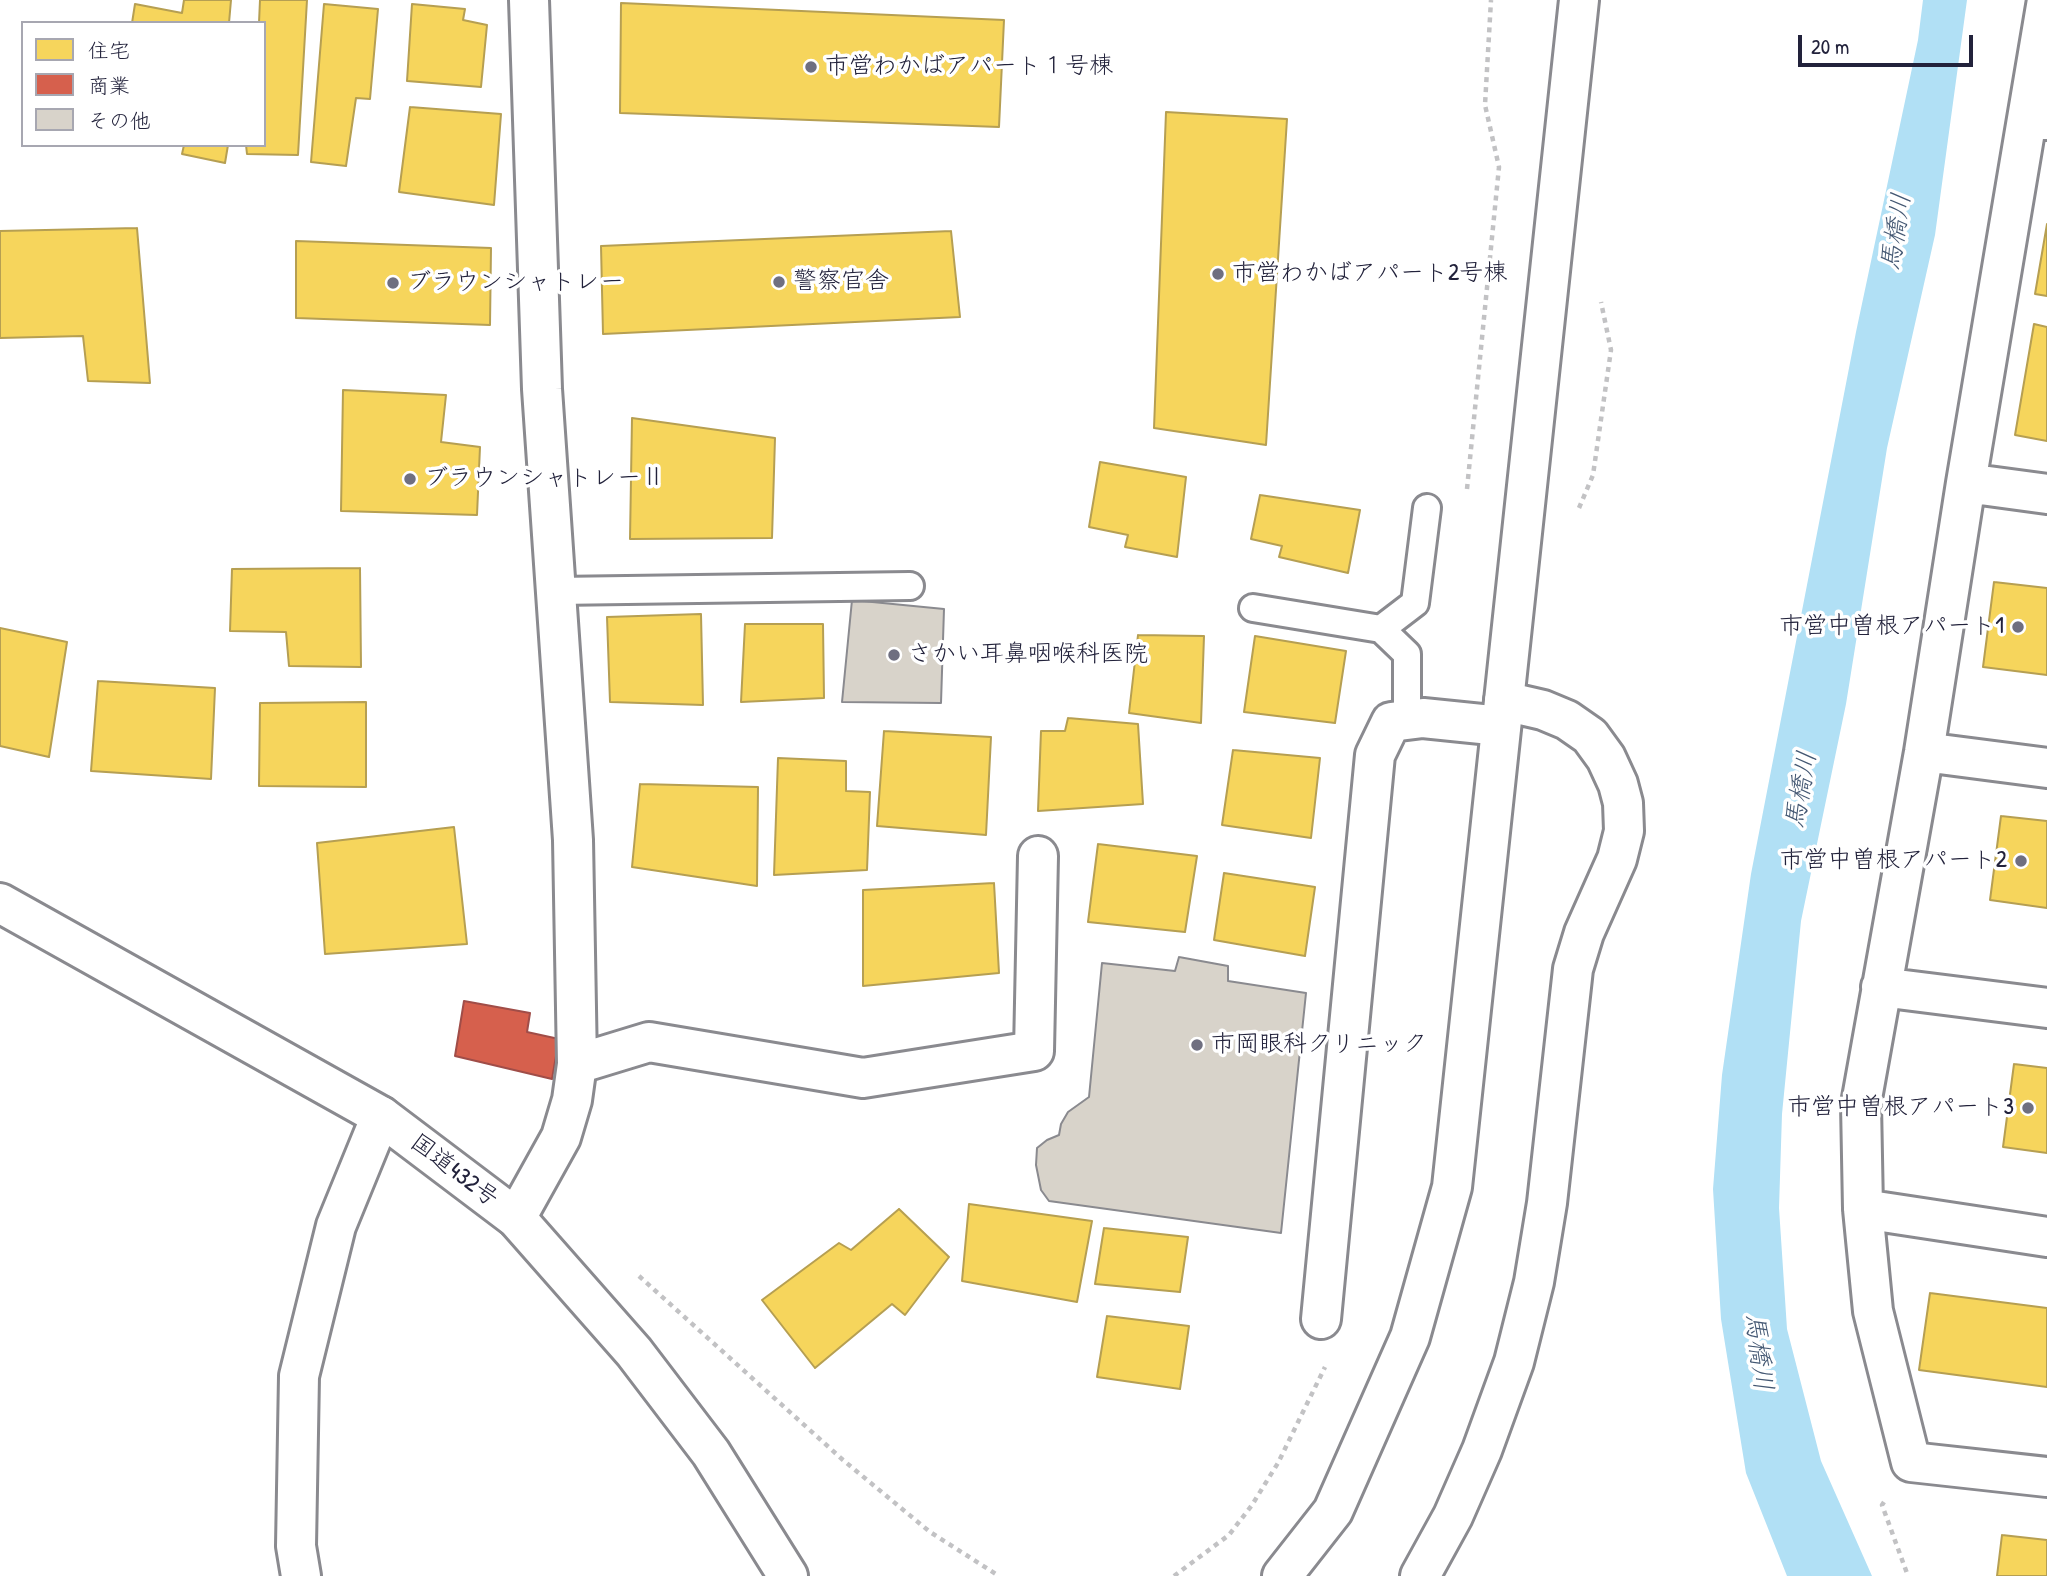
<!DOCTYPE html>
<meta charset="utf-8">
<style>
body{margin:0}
#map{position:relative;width:2047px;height:1576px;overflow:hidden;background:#fff;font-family:"Patrick Hand","Klee One",sans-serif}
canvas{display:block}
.legend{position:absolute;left:21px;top:21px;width:245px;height:126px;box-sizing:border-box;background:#fff;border:2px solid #a7a7b1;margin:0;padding:9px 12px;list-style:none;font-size:21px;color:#22223b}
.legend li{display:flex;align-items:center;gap:14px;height:35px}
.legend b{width:35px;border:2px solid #a7a7b1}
.scale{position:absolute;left:1798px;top:35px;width:175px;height:32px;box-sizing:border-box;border:4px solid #22223b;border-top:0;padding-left:9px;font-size:21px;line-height:24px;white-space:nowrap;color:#22223b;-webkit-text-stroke:5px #fff;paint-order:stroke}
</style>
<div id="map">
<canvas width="2047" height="1576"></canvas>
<ul class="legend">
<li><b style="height:19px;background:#f6d55c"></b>住宅</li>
<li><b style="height:19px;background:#d6604d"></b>商業</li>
<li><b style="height:19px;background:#d8d3ca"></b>その他</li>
</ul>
<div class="scale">20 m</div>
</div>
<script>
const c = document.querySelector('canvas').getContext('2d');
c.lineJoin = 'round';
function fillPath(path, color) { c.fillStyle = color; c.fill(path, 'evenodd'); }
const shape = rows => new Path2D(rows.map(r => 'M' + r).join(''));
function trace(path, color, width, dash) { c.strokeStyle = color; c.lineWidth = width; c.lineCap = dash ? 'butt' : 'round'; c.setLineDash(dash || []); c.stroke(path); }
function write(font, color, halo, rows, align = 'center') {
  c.font = font + ' "Patrick Hand","Klee One",sans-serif'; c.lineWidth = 7; c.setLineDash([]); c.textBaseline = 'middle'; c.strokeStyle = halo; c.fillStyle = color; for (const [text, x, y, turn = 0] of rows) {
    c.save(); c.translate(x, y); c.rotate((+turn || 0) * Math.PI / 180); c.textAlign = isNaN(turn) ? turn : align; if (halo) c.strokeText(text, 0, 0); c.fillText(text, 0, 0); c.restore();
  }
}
const water = shape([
 [1923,0,1967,0,1935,235,1887,448,1846,704,1801,921,1782,1114,1779,1208,1787,1329,1821,1461,1872,1576,1787,1576,1746,1473,1721,1319,1713,1189,1722,1075,1751,874,1856,332,1918,40]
]);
const homes = shape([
 [184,0,231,0,229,23,132,23,135,4,182,13,184,0],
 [260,0,307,0,298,155,247,154,246,145,264,145,264,23,259,23,260,0],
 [621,3,1004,20,999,127,620,113,621,3],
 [324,4,378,9,370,99,356,98,346,166,311,162,324,4],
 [412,4,465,9,463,20,487,25,481,87,407,81,412,4],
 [410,107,501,114,494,205,399,192,410,107],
 [1166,112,1287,119,1266,445,1154,428,1166,112],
 [184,145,228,145,225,163,182,154,184,145],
 [2047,224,2047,296,2035,294,2047,224],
 [137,228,150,383,88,381,83,336,0,338,0,231,137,228],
 [951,231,960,317,603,334,601,246,951,231],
 [296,241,491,248,490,325,296,318,296,241],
 [2034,324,2047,327,2047,441,2015,435,2034,324],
 [343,390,446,395,441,442,480,447,477,515,341,511,343,390],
 [632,418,775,438,772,538,630,539,632,418],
 [1100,462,1186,477,1177,557,1125,547,1128,535,1089,527,1100,462],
 [1260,495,1360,510,1348,573,1279,557,1282,546,1251,539,1260,495],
 [360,568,361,667,289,666,286,632,230,631,232,569,360,568],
 [1994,582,2047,588,2047,675,1983,667,1994,582],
 [701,614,703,705,610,702,607,617,701,614],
 [745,624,823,624,824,698,741,702,745,624],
 [0,628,67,642,49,757,0,746,0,628],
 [1138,635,1204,636,1201,723,1129,713,1138,635],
 [1255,636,1346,651,1335,723,1244,712,1255,636],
 [98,681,215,688,211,779,91,771,98,681],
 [366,702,366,787,259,786,260,703,366,702],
 [1068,718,1138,724,1143,804,1038,811,1041,731,1065,731,1068,718],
 [884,731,991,737,986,835,877,826,884,731],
 [1233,750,1320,758,1311,838,1222,825,1233,750],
 [778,758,846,761,846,791,870,792,867,870,774,875,778,758],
 [640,784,758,787,757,886,632,867,640,784],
 [2001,816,2047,821,2047,908,1990,900,2001,816],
 [454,827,467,944,325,954,317,843,454,827],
 [1098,844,1197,856,1185,932,1088,922,1098,844],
 [1224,873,1315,887,1305,956,1214,940,1224,873],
 [994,883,999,973,863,986,863,890,994,883],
 [2014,1064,2047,1068,2047,1153,2003,1147,2014,1064],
 [969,1204,1092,1221,1077,1302,962,1281,969,1204],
 [899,1209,949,1257,905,1315,892,1304,815,1368,762,1300,839,1243,851,1250,899,1209],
 [1104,1228,1188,1237,1180,1292,1095,1284,1104,1228],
 [1930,1293,2047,1308,2047,1387,1919,1370,1930,1293],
 [1107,1316,1189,1326,1180,1389,1097,1377,1107,1316],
 [2002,1535,2047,1540,2047,1576,1997,1576,2002,1535]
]);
const shops = shape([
 [464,1001,530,1013,527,1032,559,1039,552,1079,455,1056,464,1001]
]);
const building = shape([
 [852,600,944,609,941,703,842,702,852,600],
 [1179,957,1228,966,1228,981,1306,993,1281,1233,1049,1201,1041,1190,1036,1165,1037,1148,1047,1140,1059,1135,1061,1124,1068,1112,1089,1097,1102,963,1175,971,1179,957]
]);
const path = shape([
 [1467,489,1499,167,1485,105,1491,0],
 [1579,508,1593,475,1611,350,1601,302],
 [639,1276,843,1460,930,1532,999,1576],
 [1884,1502,1882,1505,1908,1576],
 [1174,1576,1229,1535,1252,1505,1278,1463,1325,1367]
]);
const service = shape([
 [556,591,910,586],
 [1253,608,1381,629,1407,654,1407,721],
 [1381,629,1415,603,1427,508]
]);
const minor = shape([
 [2047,0,2027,119,2047,120],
 [2027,119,1966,483,1924,752,1861,1104,1863,1209,1873,1311,1911,1462,2047,1477],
 [1966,483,2047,494],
 [1924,752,2047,768],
 [1881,987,2047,1008],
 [577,1064,649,1042,863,1078,1034,1051,1038,856],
 [1863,1209,2047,1237],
 [516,1218,561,1137,572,1100,577,1064,573,840,542,389,529,0],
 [1321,1319,1375,755,1391,722,1423,718,1501,726],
 [301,1576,296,1546,299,1376,336,1226,381,1116],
 [1420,1576,1453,1516,1482,1450,1514,1362,1534,1282,1547,1203,1573,969,1584,933,1617,859,1624,831,1623,803,1618,784,1606,758,1590,736,1567,720,1543,710,1504,701]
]);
const tertiary = shape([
 [1282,1576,1333,1511,1410,1337,1452,1187,1579,0]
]);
const trunk = shape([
 [0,903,381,1116,516,1218,634,1352,711,1453,788,1576]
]);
const markers = [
 [811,67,7,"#6f6f80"],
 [1218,274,7,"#6f6f80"],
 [779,282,7,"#6f6f80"],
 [393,283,7,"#6f6f80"],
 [410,479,7,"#6f6f80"],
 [2018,627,7,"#6f6f80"],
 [894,655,7,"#6f6f80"],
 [2021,861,7,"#6f6f80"],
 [1197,1045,7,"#6f6f80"],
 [2028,1108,7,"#6f6f80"]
];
const poiNames = [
 ["市営わかばアパート１号棟",825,67],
 ["市営わかばアパート2号棟",1232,274],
 ["警察官舎",793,282],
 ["ブラウンシャトレー",407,283],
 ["ブラウンシャトレーⅡ",424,479],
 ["市営中曽根アパート1",2004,627,"right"],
 ["さかい耳鼻咽喉科医院",908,655],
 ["市営中曽根アパート2",2007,861,"right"],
 ["市岡眼科クリニック",1211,1045],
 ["市営中曽根アパート3",2014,1108,"right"]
];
const streetNames = [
 ["国道432号",454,1171,37]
];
const waterNames = [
 ["馬橋川",1897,232,-81],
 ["馬橋川",1802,790,-80],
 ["馬橋川",1758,1352,83]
];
fillPath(water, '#b1e0f5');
fillPath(homes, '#f6d55c');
trace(homes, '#b69f52', 2);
fillPath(shops, '#d6604d');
trace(shops, '#a04d48', 2);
fillPath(building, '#d8d3ca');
trace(building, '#8a8a8f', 2);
trace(service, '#8a8a8f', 32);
trace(minor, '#8a8a8f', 44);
trace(tertiary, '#8a8a8f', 44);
trace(trunk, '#8a8a8f', 44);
trace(path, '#c2c2c4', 4.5, [5, 5]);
trace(service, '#fff', 26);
trace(minor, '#fff', 38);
trace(tertiary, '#fff', 38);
trace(trunk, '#fff', 38);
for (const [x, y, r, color] of markers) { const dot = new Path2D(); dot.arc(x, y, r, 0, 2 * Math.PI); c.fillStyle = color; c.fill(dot); trace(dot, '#fff', 2.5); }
write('24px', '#22223b', '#fff', poiNames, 'left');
write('24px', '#22223b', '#fff', streetNames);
write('italic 26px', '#435772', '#fff', waterNames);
</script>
